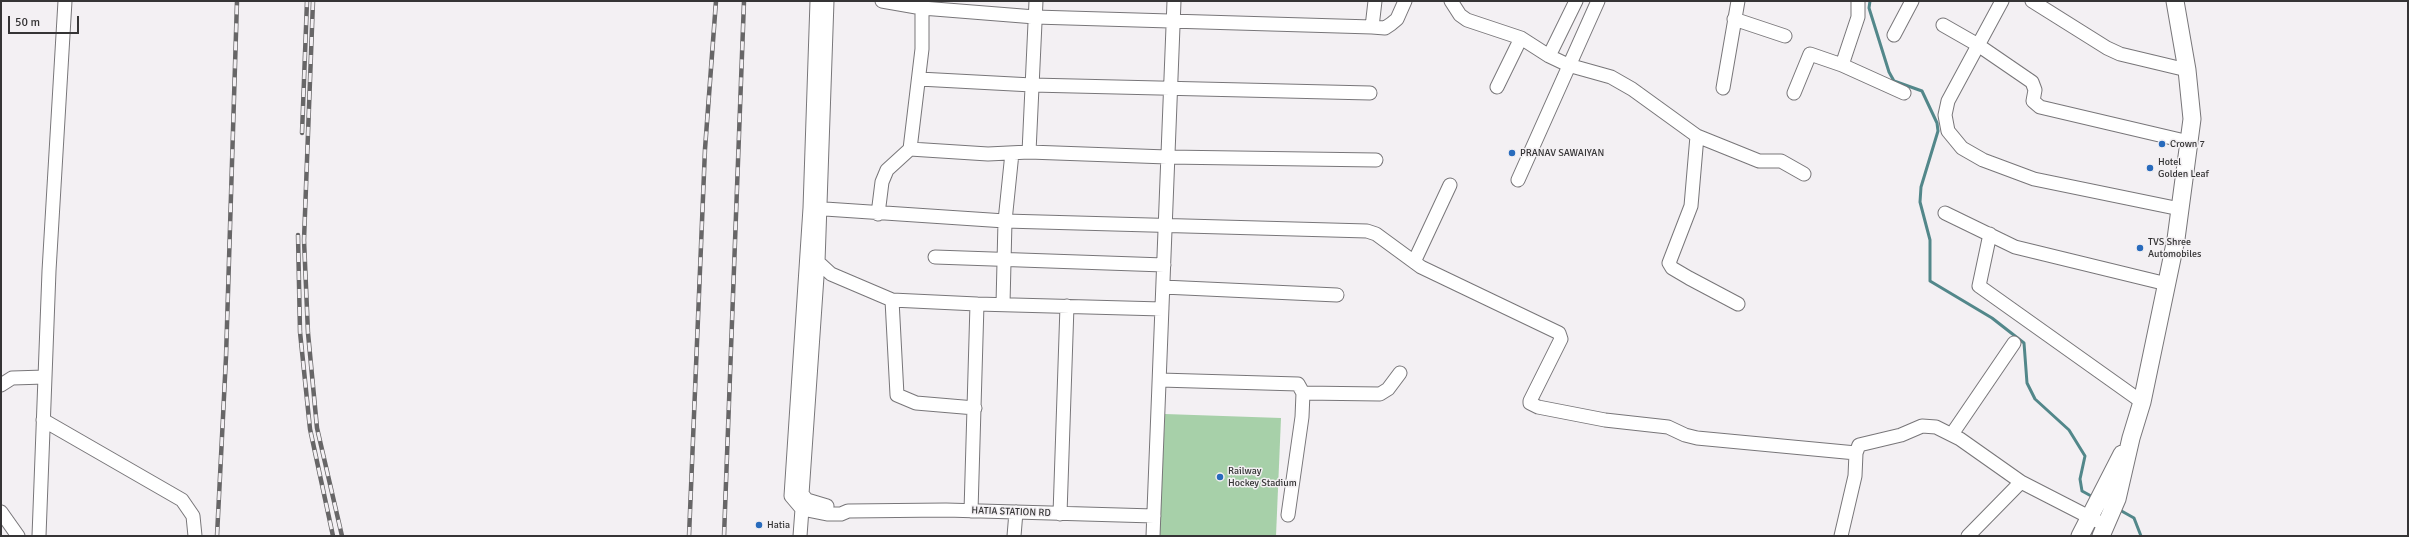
<!DOCTYPE html>
<style>
body{margin:0}
#map{position:relative;width:2409px;height:537px;overflow:hidden;background:#f3f0f3;font-family:Signika,sans-serif}
canvas{display:block}
.frame{position:absolute;inset:0;border:2px solid #353435;pointer-events:none}
.scale{position:absolute;left:8px;top:16px;width:71px;height:18px;box-sizing:border-box;border:2px solid #353435;border-top:0;padding-left:5px;font-size:12px;line-height:14px;white-space:nowrap;color:#353435;-webkit-text-stroke:3px #f3f0f3;paint-order:stroke}
</style>
<div id="map">
<canvas width="2409" height="537"></canvas>
<div class="frame"></div>
<div class="scale">50 m</div>
</div>
<script>
const c = document.querySelector('canvas').getContext('2d');
c.lineJoin = 'round';
function fillPath(path, color) { c.fillStyle = color; c.fill(path, 'evenodd'); }
const shape = rows => new Path2D(rows.map(r => 'M' + r).join(''));
function trace(path, color, width, dash) { c.strokeStyle = color; c.lineWidth = width; c.lineCap = dash ? 'butt' : 'round'; c.setLineDash(dash || []); c.stroke(path); }
function write(font, color, halo, rows, align = 'center') {
  c.font = font + ' Signika,sans-serif'; c.lineWidth = 3; c.setLineDash([]); c.textBaseline = 'middle'; c.strokeStyle = halo; c.fillStyle = color; for (const [text, x, y, turn = 0] of rows) {
    c.save(); c.translate(x, y); c.rotate((+turn || 0) * Math.PI / 180); c.textAlign = isNaN(turn) ? turn : align; if (halo) c.strokeText(text, 0, 0); c.fillText(text, 0, 0); c.restore();
  }
}
const green = shape([
 [1165,414,1281,418,1276,536,1159,536]
]);
const stream = shape([
 [1870,1,1869,8,1889,72,1894,81,1922,91,1937,123,1938,131,1921,187,1920,202,1930,240,1930,281,1992,318,2024,343,2027,383,2035,399,2069,430,2085,456,2080,479,2082,491,2093,497],
 [2118,509,2134,518,2141,536]
]);
const minor = shape([
 [817,1,810,208,791,496,802,509,827,514,841,514,848,511,946,510,1154,516],
 [827,1,818,262,802,494,807,500,827,506],
 [882,1,922,8,922,49,910,149,988,154,1029,152,1036,1],
 [1451,1,1460,15,1467,20,1521,38,1549,56,1568,65,1611,77,1632,89,1697,136,1691,206,1669,263,1672,268,1689,278,1738,304],
 [2002,1,1948,101,1945,115,1948,131,1962,148,1983,160,2034,179,2180,209],
 [2032,1,2107,48,2120,54,2187,70],
 [922,8,1035,17,1372,27,1375,1],
 [1734,19,1785,36],
 [1943,25,1978,45,2032,82,2035,90,2033,101,2040,107,2189,142],
 [1372,27,1385,28,1391,24,1397,19,1405,1],
 [1894,35,1912,1],
 [1549,56,1576,1],
 [1842,65,1858,17,1858,1],
 [919,79,1032,85,1370,93],
 [1497,87,1521,38],
 [1723,88,1738,1],
 [1794,93,1810,54,1842,65,1904,93],
 [1697,136,1759,161,1781,161,1804,174],
 [1029,152,1167,157,1376,160],
 [1518,180,1598,1],
 [810,208,1005,221,1367,231,1376,234,1421,267,1559,333,1561,339,1530,401,1530,403,1538,407,1605,420,1668,427,1685,435,1697,438,1856,453,1859,445,1901,435,1922,426,1936,427,1960,439,2021,482,2097,521],
 [1945,213,2015,247,2167,284],
 [878,214,882,182,887,170,910,149],
 [1990,234,1979,286,2142,402],
 [935,257,1164,265],
 [818,262,831,274,892,300,977,304],
 [1414,262,1450,185],
 [1163,287,1337,295],
 [892,300,897,395,916,403,975,408],
 [1003,304,1005,221,1012,153],
 [1160,380,1298,384,1303,393,1302,417,1288,515],
 [1,385,12,378,45,377],
 [1303,393,1380,394,1388,389,1400,373],
 [43,420,182,500,193,516,195,536],
 [1952,434,2014,343],
 [971,511,977,304,1162,309],
 [1,512,18,536],
 [1060,514,1067,306],
 [39,536,49,271,65,1],
 [800,536,802,509],
 [1014,536,1016,512],
 [1153,536,1174,1],
 [1841,536,1855,476,1856,453],
 [1968,536,2021,482]
]);
const major = shape([
 [2080,536,2122,454],
 [2101,536,2117,499,2131,438,2142,402,2176,239,2192,119,2187,70,2175,1]
]);
const rail = shape([
 [313,1,304,240,308,333,317,428,342,536],
 [302,133,307,1],
 [298,235,300,332,310,429,333,536],
 [217,536,226,357,237,1],
 [689,536,705,149,716,1],
 [724,536,744,1]
]);
const markers = [
 [2162,144,4,"#286bbc"],
 [1512,153,4,"#286bbc"],
 [2150,168,4,"#286bbc"],
 [2140,248,4,"#286bbc"],
 [1220,477,4,"#286bbc"],
 [759,525,4,"#286bbc"]
];
const poiNames = [
 ["Crown 7",2170,144],
 ["PRANAV SAWAIYAN",1520,153],
 ["Hotel",2158,162],
 ["Golden Leaf",2158,174],
 ["TVS Shree",2148,242],
 ["Automobiles",2148,254],
 ["Railway",1228,471],
 ["Hockey Stadium",1228,483],
 ["Hatia",767,525]
];
const streetNames = [
 ["HATIA STATION RD",1011,512,2]
];
fillPath(green, '#a7d0a9');
trace(stream, '#52878a', 3);
trace(minor, '#787679', 15);
trace(major, '#787679', 19);
trace(minor, '#fff', 13);
trace(major, '#fff', 17);
trace(rail, '#676667', 4.5);
trace(rail, '#f3f0f3', 3, [9]);
for (const [x, y, r, color] of markers) { const dot = new Path2D(); dot.arc(x, y, r, 0, 2 * Math.PI); c.fillStyle = color; c.fill(dot); trace(dot, '#f3f0f3', 1.5); }
write('10px', '#353435', '#f3f0f3', poiNames, 'left');
write('10px', '#353435', '#f3f0f3', streetNames);
</script>
